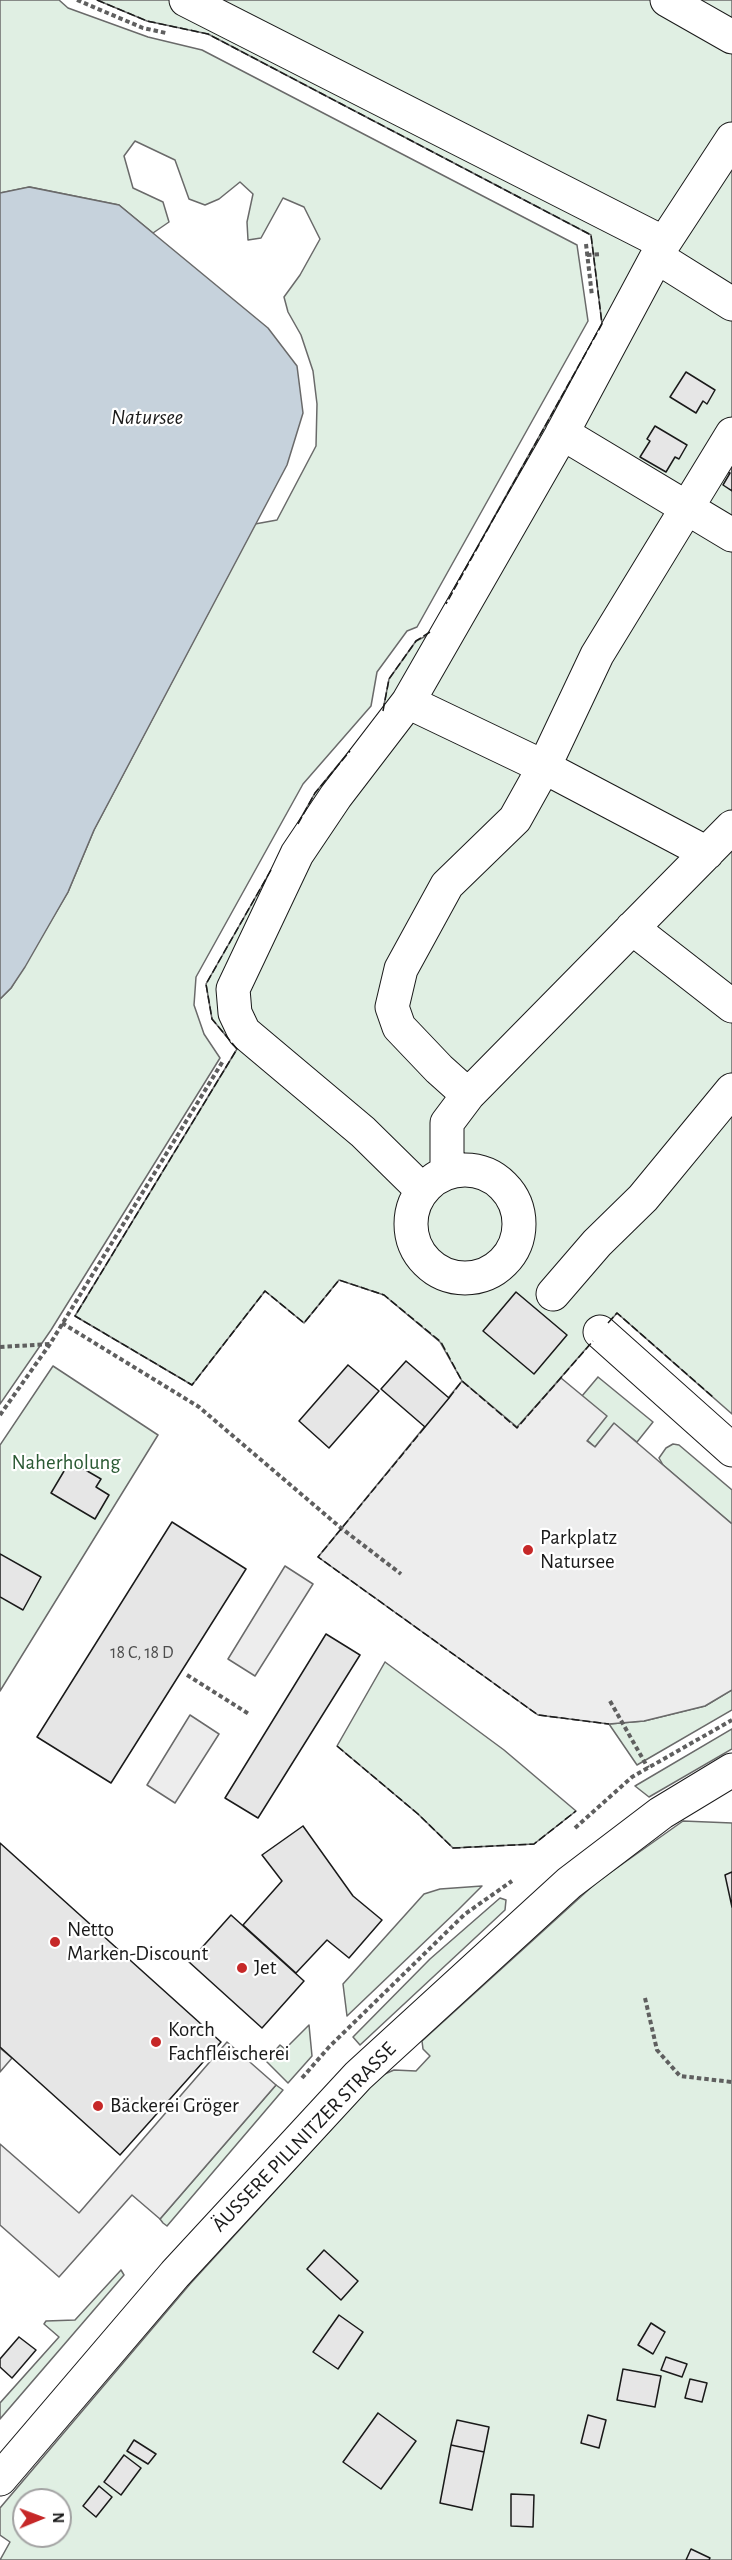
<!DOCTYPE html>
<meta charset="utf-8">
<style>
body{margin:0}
#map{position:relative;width:732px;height:2560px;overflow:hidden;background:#fff;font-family:"Alegreya Sans",sans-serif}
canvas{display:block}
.north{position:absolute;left:12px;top:2488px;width:60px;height:60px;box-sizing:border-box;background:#fff;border:2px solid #a3a3a3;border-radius:50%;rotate:89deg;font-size:16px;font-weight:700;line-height:24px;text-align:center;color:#1a1a1a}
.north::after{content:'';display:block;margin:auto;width:21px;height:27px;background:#c62828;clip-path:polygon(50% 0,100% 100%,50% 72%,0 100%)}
</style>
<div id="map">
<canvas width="732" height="2560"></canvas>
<div class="north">N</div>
</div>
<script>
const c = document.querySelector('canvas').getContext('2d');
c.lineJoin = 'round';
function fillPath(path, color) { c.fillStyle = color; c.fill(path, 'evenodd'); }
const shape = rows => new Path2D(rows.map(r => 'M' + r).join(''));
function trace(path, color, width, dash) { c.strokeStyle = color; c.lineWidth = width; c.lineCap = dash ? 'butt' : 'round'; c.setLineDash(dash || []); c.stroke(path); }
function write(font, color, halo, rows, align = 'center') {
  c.font = font + ' "Alegreya Sans",sans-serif'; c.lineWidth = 4.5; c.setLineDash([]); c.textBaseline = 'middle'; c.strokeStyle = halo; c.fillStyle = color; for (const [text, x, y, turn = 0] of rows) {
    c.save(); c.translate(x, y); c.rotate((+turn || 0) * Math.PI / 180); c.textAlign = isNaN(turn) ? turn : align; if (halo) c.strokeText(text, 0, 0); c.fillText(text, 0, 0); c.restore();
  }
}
const green = shape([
 [0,0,59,0,68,8,148,37,202,50,577,245,588,321,417,627,407,631,377,672,371,706,303,784,196,977,194,1005,204,1034,220,1058,51,1330,0,1404,0,999,11,988,68,892,94,830,255,524,277,520,316,446,317,404,313,371,301,335,288,312,284,297,300,275,320,239,304,207,283,198,261,238,248,240,247,222,253,194,240,182,219,199,205,205,189,199,175,160,135,141,124,156,133,188,163,202,169,222,153,233,119,205,30,187,0,193,0,0],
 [97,0,732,0,732,1414,617,1313,517,1428,462,1381,440,1342,384,1295,339,1280,304,1323,265,1291,192,1385,75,1316,237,1049,212,1019,206,984,315,793,383,710,389,679,416,641,428,635,602,324,591,235,208,34,147,21,97,0],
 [53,1366,158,1435,0,1691,0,1445,53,1366],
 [598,1377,653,1422,637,1442,614,1424,595,1447,587,1440,582,1396,598,1377],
 [673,1444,679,1445,732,1490,732,1524,663,1465,659,1458,666,1448,673,1444],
 [385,1662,504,1750,576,1811,534,1844,453,1848,418,1814,337,1746,385,1662],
 [732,1690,732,1710,637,1765,609,1724,644,1721,705,1706,732,1690],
 [732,1729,732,1749,649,1797,635,1786,732,1729],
 [683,1821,732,1823,732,2560,0,2560,10,2542,0,2535,0,2508,190,2284,380,2076,394,2070,416,2071,430,2056,423,2049,422,2041,597,1882,683,1821],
 [24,2500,60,2500,60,2536,24,2536,24,2500],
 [482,1886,458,1910,347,2016,343,1984,424,1894,440,1889,482,1886],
 [500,1898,506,1900,505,1910,360,2045,353,2037,430,1959,500,1898],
 [309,2025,312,2056,288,2083,266,2061,280,2045,285,2049,309,2025],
 [276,2085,283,2090,167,2226,163,2223,160,2219,276,2085],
 [121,2270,124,2275,0,2419,0,2403,59,2337,44,2324,46,2321,75,2320,121,2270]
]);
const parking = shape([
 [561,1378,607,1416,587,1441,595,1447,614,1423,732,1524,732,1690,705,1706,644,1721,609,1724,538,1715,318,1557,462,1381,517,1427,561,1378],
 [285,1566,313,1584,255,1676,228,1659,285,1566],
 [190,1715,219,1734,175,1803,147,1785,190,1715],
 [227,2042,276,2085,160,2219,132,2195,59,2277,0,2225,0,2144,79,2213,227,2042],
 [0,2048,12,2058,0,2072,0,2048]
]);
const water = shape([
 [29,187,119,205,268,328,297,366,303,413,287,465,94,830,68,892,25,967,11,988,0,999,0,193,29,187]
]);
const building = shape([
 [686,372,715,390,707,404,703,401,696,413,670,397,686,372],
 [655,426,687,445,679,459,675,457,666,472,640,457,650,441,647,439,655,426],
 [732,462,732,491,723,485,730,473,726,472,732,462],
 [516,1292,567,1335,534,1374,483,1331,516,1292],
 [406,1361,449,1398,425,1427,381,1389,406,1361],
 [348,1365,379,1391,329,1448,299,1421,348,1365],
 [70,1461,101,1479,96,1487,109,1495,95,1519,51,1493,70,1461],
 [172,1522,246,1569,111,1783,37,1737,172,1522],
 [0,1554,41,1577,23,1610,0,1597,0,1554],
 [326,1634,360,1655,258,1818,225,1798,326,1634],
 [303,1826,353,1896,382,1920,349,1958,327,1940,296,1973,243,1925,282,1881,262,1855,303,1826],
 [0,1843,221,2042,120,2155,0,2047,0,1843],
 [732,1872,732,1907,725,1875,732,1872],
 [231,1915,304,1981,262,2028,189,1962,231,1915],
 [324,2250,358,2281,341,2300,307,2269,324,2250],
 [339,2315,363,2332,338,2369,313,2352,339,2315],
 [651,2323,665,2332,653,2354,638,2345,651,2323],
 [19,2337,36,2350,12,2378,0,2367,0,2359,19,2337],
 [666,2357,687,2364,682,2377,661,2370,666,2357],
 [623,2369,661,2376,655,2407,617,2400,623,2369],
 [690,2379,707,2383,702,2402,685,2398,690,2379],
 [378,2413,416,2441,381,2489,343,2462,378,2413],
 [588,2415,606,2420,599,2448,581,2443,588,2415],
 [457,2420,489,2427,484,2452,451,2445,457,2420],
 [134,2440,156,2454,148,2464,127,2451,134,2440],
 [451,2445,484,2452,472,2510,440,2503,451,2445],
 [124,2455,141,2468,121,2495,104,2482,124,2455],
 [99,2486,112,2497,96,2517,83,2506,99,2486],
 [511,2494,534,2495,533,2527,511,2526,511,2494],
 [691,2549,710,2558,709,2560,686,2560,691,2549]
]);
const path = shape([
 [77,0,143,28,166,33],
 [586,244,592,296],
 [587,255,601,254],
 [62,1323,199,1407,341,1528,401,1574],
 [0,1347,50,1344],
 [0,1415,50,1344,223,1061],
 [187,1675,249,1714],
 [610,1701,648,1768],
 [575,1828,632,1777,732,1720],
 [645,1998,657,2050,680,2076,732,2082],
 [302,2078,329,2047,465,1914,512,1881]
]);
const minor = shape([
 [186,0,664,243],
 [667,0,732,37],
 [657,257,732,304],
 [562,433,732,535],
 [408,702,544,767,707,853],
 [632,928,732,1006],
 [468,1095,439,1069,399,1027,392,1007,401,969,447,885,515,819,544,767,597,655,732,434],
 '411 1224a54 54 0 1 1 108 0a54 54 0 1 1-108 0Z',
 [447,1172,447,1123,468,1095,732,827],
 [422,1190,363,1132,244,1032,235,1013,233,989,297,854,336,796,408,702,559,439,664,243,732,139],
 [553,1294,597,1243,643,1198,732,1090],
 [600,1332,732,1450]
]);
const major = shape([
 [0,2479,175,2274,358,2076,569,1883,661,1813,732,1770]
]);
const fence = shape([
 [97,0,147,21,208,34,591,235,602,324,446,604],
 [383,711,389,679,416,641,430,632],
 [298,824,315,793,350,751],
 [271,870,206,984,212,1019,237,1049,75,1316,192,1385,265,1291,304,1323,339,1280,384,1295,441,1342,462,1381],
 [608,1323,617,1313,713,1397],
 [449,1398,462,1381,517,1428,593,1341],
 [425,1427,318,1557,538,1715,609,1724],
 [337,1746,418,1814,453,1848,534,1844,576,1811]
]);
const markers = [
 [528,1550,6,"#c62828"],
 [55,1942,6,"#c62828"],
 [242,1968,6,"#c62828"],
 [156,2042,6,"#c62828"],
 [98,2106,6,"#c62828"]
];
const numberNames = [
 ["18 C, 18 D",142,1653]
];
const parkNames = [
 ["Naherholung",66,1463]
];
const poiNames = [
 ["Parkplatz",540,1538],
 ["Natursee",540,1562],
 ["Netto",67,1930],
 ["Marken-Discount",67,1954],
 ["Jet",254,1968],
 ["Korch",168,2030],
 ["Fachfleischerei",168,2054],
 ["Bäckerei Gröger",110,2106]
];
const streetNames = [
 ["ÄUSSERE PILLNITZER STRASSE",304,2137,-46]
];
const waterNames = [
 ["Natursee",147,417]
];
fillPath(green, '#e0efe3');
trace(green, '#6a6a6a', 1.5);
fillPath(parking, '#ededed');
trace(parking, '#6a6a6a', 1.5);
fillPath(water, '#c6d2dc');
trace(water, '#6a6a6a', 1.5);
fillPath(building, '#e6e6e6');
trace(building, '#1a1a1a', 1.5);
trace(minor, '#1a1a1a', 35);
trace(major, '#1a1a1a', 35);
trace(path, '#5f5f5f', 4, [4.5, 3]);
trace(minor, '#fff', 33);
trace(major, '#fff', 33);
trace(fence, '#1a1a1a', 1.5, [8, 3]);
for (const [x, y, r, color] of markers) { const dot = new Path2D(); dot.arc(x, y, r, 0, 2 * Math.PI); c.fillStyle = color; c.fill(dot); trace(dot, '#fff', 2); }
write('18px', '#4d4d4d', null, numberNames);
write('21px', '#2b5a34', '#fff', parkNames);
write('21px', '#1a1a1a', '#fff', poiNames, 'left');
write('21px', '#1a1a1a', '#fff', streetNames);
write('italic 22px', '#1a1a1a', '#fff', waterNames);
</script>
